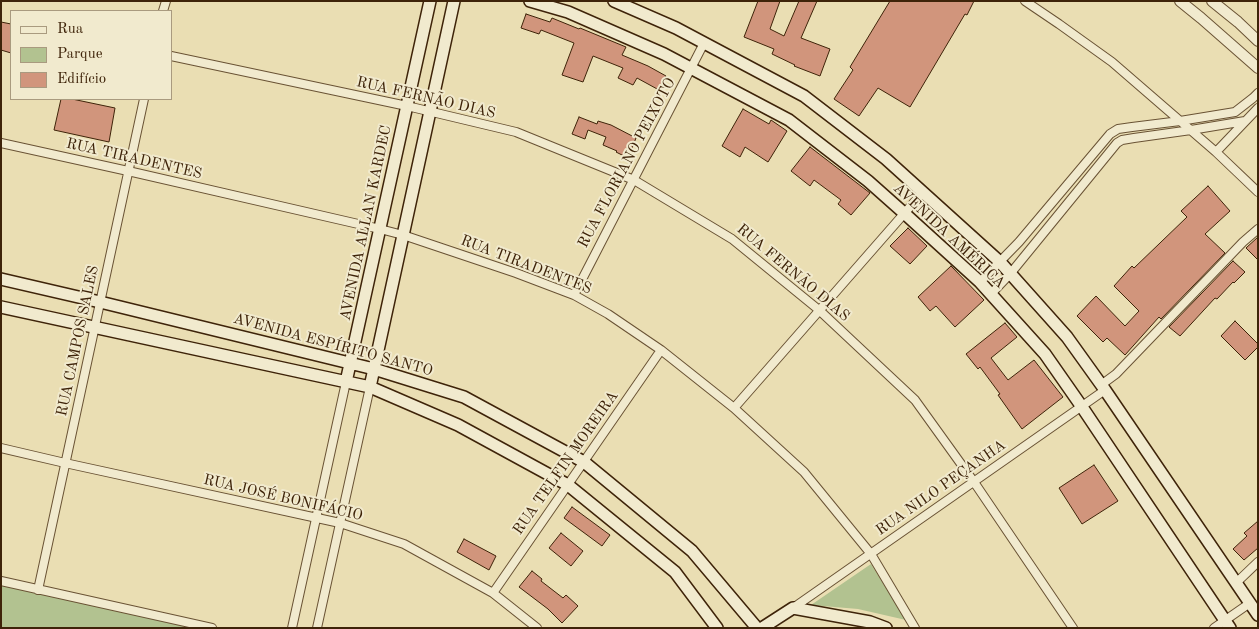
<!DOCTYPE html>
<meta charset="utf-8">
<style>
body{margin:0}
#map{position:relative;width:1259px;height:629px;overflow:hidden;background:#eadeb3;font-family:"Old Standard TT",serif}
canvas{display:block}
.frame{position:absolute;inset:0;border:2px solid #3e2309;pointer-events:none}
.legend{position:absolute;left:10px;top:10px;width:162px;height:90px;box-sizing:border-box;background:#f1eace;border:1px solid #a99a7f;margin:0;padding:6px 9px;list-style:none;font-size:15px;color:#3e2309}
.legend li{display:flex;align-items:center;gap:10px;height:25px}
.legend b{width:25px;border:1px solid #a99a7f}
</style>
<div id="map">
<canvas width="1259" height="629"></canvas>
<div class="frame"></div>
<ul class="legend">
<li><b style="height:6px;background:#f1eace"></b>Rua</li>
<li><b style="height:14px;background:#b2c290"></b>Parque</li>
<li><b style="height:14px;background:#d1957c"></b>Edifício</li>
</ul>
</div>
<script>
const c = document.querySelector('canvas').getContext('2d');
c.lineJoin = 'round';
function fillPath(path, color) { c.fillStyle = color; c.fill(path, 'evenodd'); }
const shape = rows => new Path2D(rows.map(r => 'M' + r).join(''));
function trace(path, color, width, dash) { c.strokeStyle = color; c.lineWidth = width; c.lineCap = dash ? 'butt' : 'round'; c.setLineDash(dash || []); c.stroke(path); }
function write(font, color, halo, rows, align = 'center') {
  c.font = font + ' "Old Standard TT",serif'; c.lineWidth = 4; c.setLineDash([]); c.textBaseline = 'middle'; c.strokeStyle = halo; c.fillStyle = color; for (const [text, x, y, turn = 0] of rows) {
    c.save(); c.translate(x, y); c.rotate((+turn || 0) * Math.PI / 180); c.textAlign = isNaN(turn) ? turn : align; if (halo) c.strokeText(text, 0, 0); c.fillText(text, 0, 0); c.restore();
  }
}
const green = shape([
 [871,564,906,620,858,609,811,605],
 [1,585,192,628,1,628]
]);
const building = shape([
 [758,1,780,1,770,29,784,36,799,1,817,1,801,38,830,49,820,76,794,66,795,65,772,54,774,49,744,37,758,1],
 [890,1,974,1,967,15,965,14,910,107,878,88,859,116,834,99,853,70,850,67,890,1],
 [526,14,550,22,552,18,579,29,580,28,626,47,622,55,648,66,666,76,659,90,637,78,633,85,618,78,623,68,593,56,583,82,562,75,574,43,541,30,539,34,521,28,526,14],
 [1,22,11,24,11,53,1,50,1,22],
 [61,99,72,99,115,108,109,142,54,130,61,99],
 [743,109,769,124,771,120,787,131,768,162,745,147,740,157,722,146,743,109],
 [579,117,597,124,598,121,611,125,636,138,628,158,616,152,617,151,603,145,606,137,588,130,585,139,572,134,579,117],
 [810,147,870,193,851,215,838,204,841,200,814,180,810,186,791,171,810,147],
 [1208,186,1230,211,1205,234,1225,253,1161,319,1159,317,1125,355,1107,338,1103,342,1077,316,1096,296,1125,326,1139,311,1114,286,1132,266,1134,268,1187,217,1181,211,1208,186],
 [908,228,927,246,910,264,890,246,908,228],
 [1258,237,1258,260,1246,248,1258,237],
 [1233,261,1245,272,1234,283,1233,282,1217,299,1215,298,1180,336,1169,327,1233,261],
 [951,266,984,300,955,327,936,306,930,311,918,297,951,266],
 [1235,321,1258,344,1258,347,1245,360,1221,336,1235,321],
 [1005,323,1017,337,991,358,1008,380,1034,360,1063,397,1022,429,998,395,1000,394,980,367,978,369,966,354,1005,323],
 [1094,465,1118,501,1082,524,1059,488,1094,465],
 [572,507,610,535,602,546,564,518,572,507],
 [1258,521,1258,548,1244,560,1233,549,1247,536,1244,533,1258,521],
 [561,533,583,551,571,566,549,548,561,533],
 [464,539,496,556,489,570,457,552,464,539],
 [532,571,542,579,541,581,563,598,566,595,578,606,562,623,548,609,519,587,532,571]
]);
const minor = shape([
 [1025,1,1059,24,1112,62,1216,152,1258,192],
 [163,11,166,1],
 [171,56,407,106,516,132,634,180,732,239,819,310,915,400,974,482,1073,628],
 [1,143,128,171,380,229,403,235,516,273,574,295,608,314,661,350,734,408,804,472,871,554,915,628],
 [1216,152,1258,108],
 [980,282,1019,242,1110,134,1118,129,1132,127,1180,121,1235,112,1253,98,1258,93],
 [991,294,1010,274,1117,143,1122,140,1134,138,1191,130,1245,121],
 [574,295,704,43],
 [1101,385,1116,374,1243,242,1258,229],
 [734,408,923,192],
 [1,448,65,463,340,523,404,544,493,593,537,628],
 [1,581,212,628],
 [1236,583,1258,562],
 [38,590,144,99],
 [493,593,661,350],
 [793,608,1105,390],
 [292,628,346,382],
 [317,628,370,387],
 [1214,628,1250,603]
]);
const tertiary = shape([
 [1180,1,1201,18,1258,68],
 [1212,1,1238,22,1258,41]
]);
const secondary = shape([
 [530,1,568,12,664,54,789,120,868,181,904,213,980,282,1045,354,1082,407,1230,628],
 [614,1,676,28,804,96,886,159,1000,262,1067,337,1105,390,1258,615],
 [1,279,100,302,374,369,464,397,584,462,692,551,757,628],
 [1,307,370,387,458,425,568,485,675,572,717,628],
 [346,382,430,1],
 [370,387,454,1],
 [762,628,793,608,870,622,886,628]
]);
const streetNames = [
 ["RUA FERNÃO DIAS",426,98,13],
 ["RUA TIRADENTES",134,159,13],
 ["RUA FLORIANO PEIXOTO",627,163,-62],
 ["AVENIDA ALLAN KARDEC",366,223,-78],
 ["AVENIDA AMÉRICA",949,236,43],
 ["RUA TIRADENTES",526,265,21],
 ["RUA FERNÃO DIAS",793,273,40],
 ["RUA CAMPOS SALES",78,341,-78],
 ["AVENIDA ESPÍRITO SANTO",333,345,15],
 ["RUA TELFIN MOREIRA",566,463,-55],
 ["RUA NILO PEÇANHA",941,488,-35],
 ["RUA JOSÉ BONIFÁCIO",283,498,13]
];
fillPath(green, '#b2c290');
fillPath(building, '#d1957c');
trace(building, '#3e2309', 1);
trace(minor, '#695234', 10);
trace(tertiary, '#695234', 12);
trace(secondary, '#3e2309', 14);
trace(minor, '#f1eace', 8);
trace(tertiary, '#f1eace', 10);
trace(secondary, '#f1eace', 11);
write('15px', '#3e2309', '#f1eace', streetNames);
</script>
